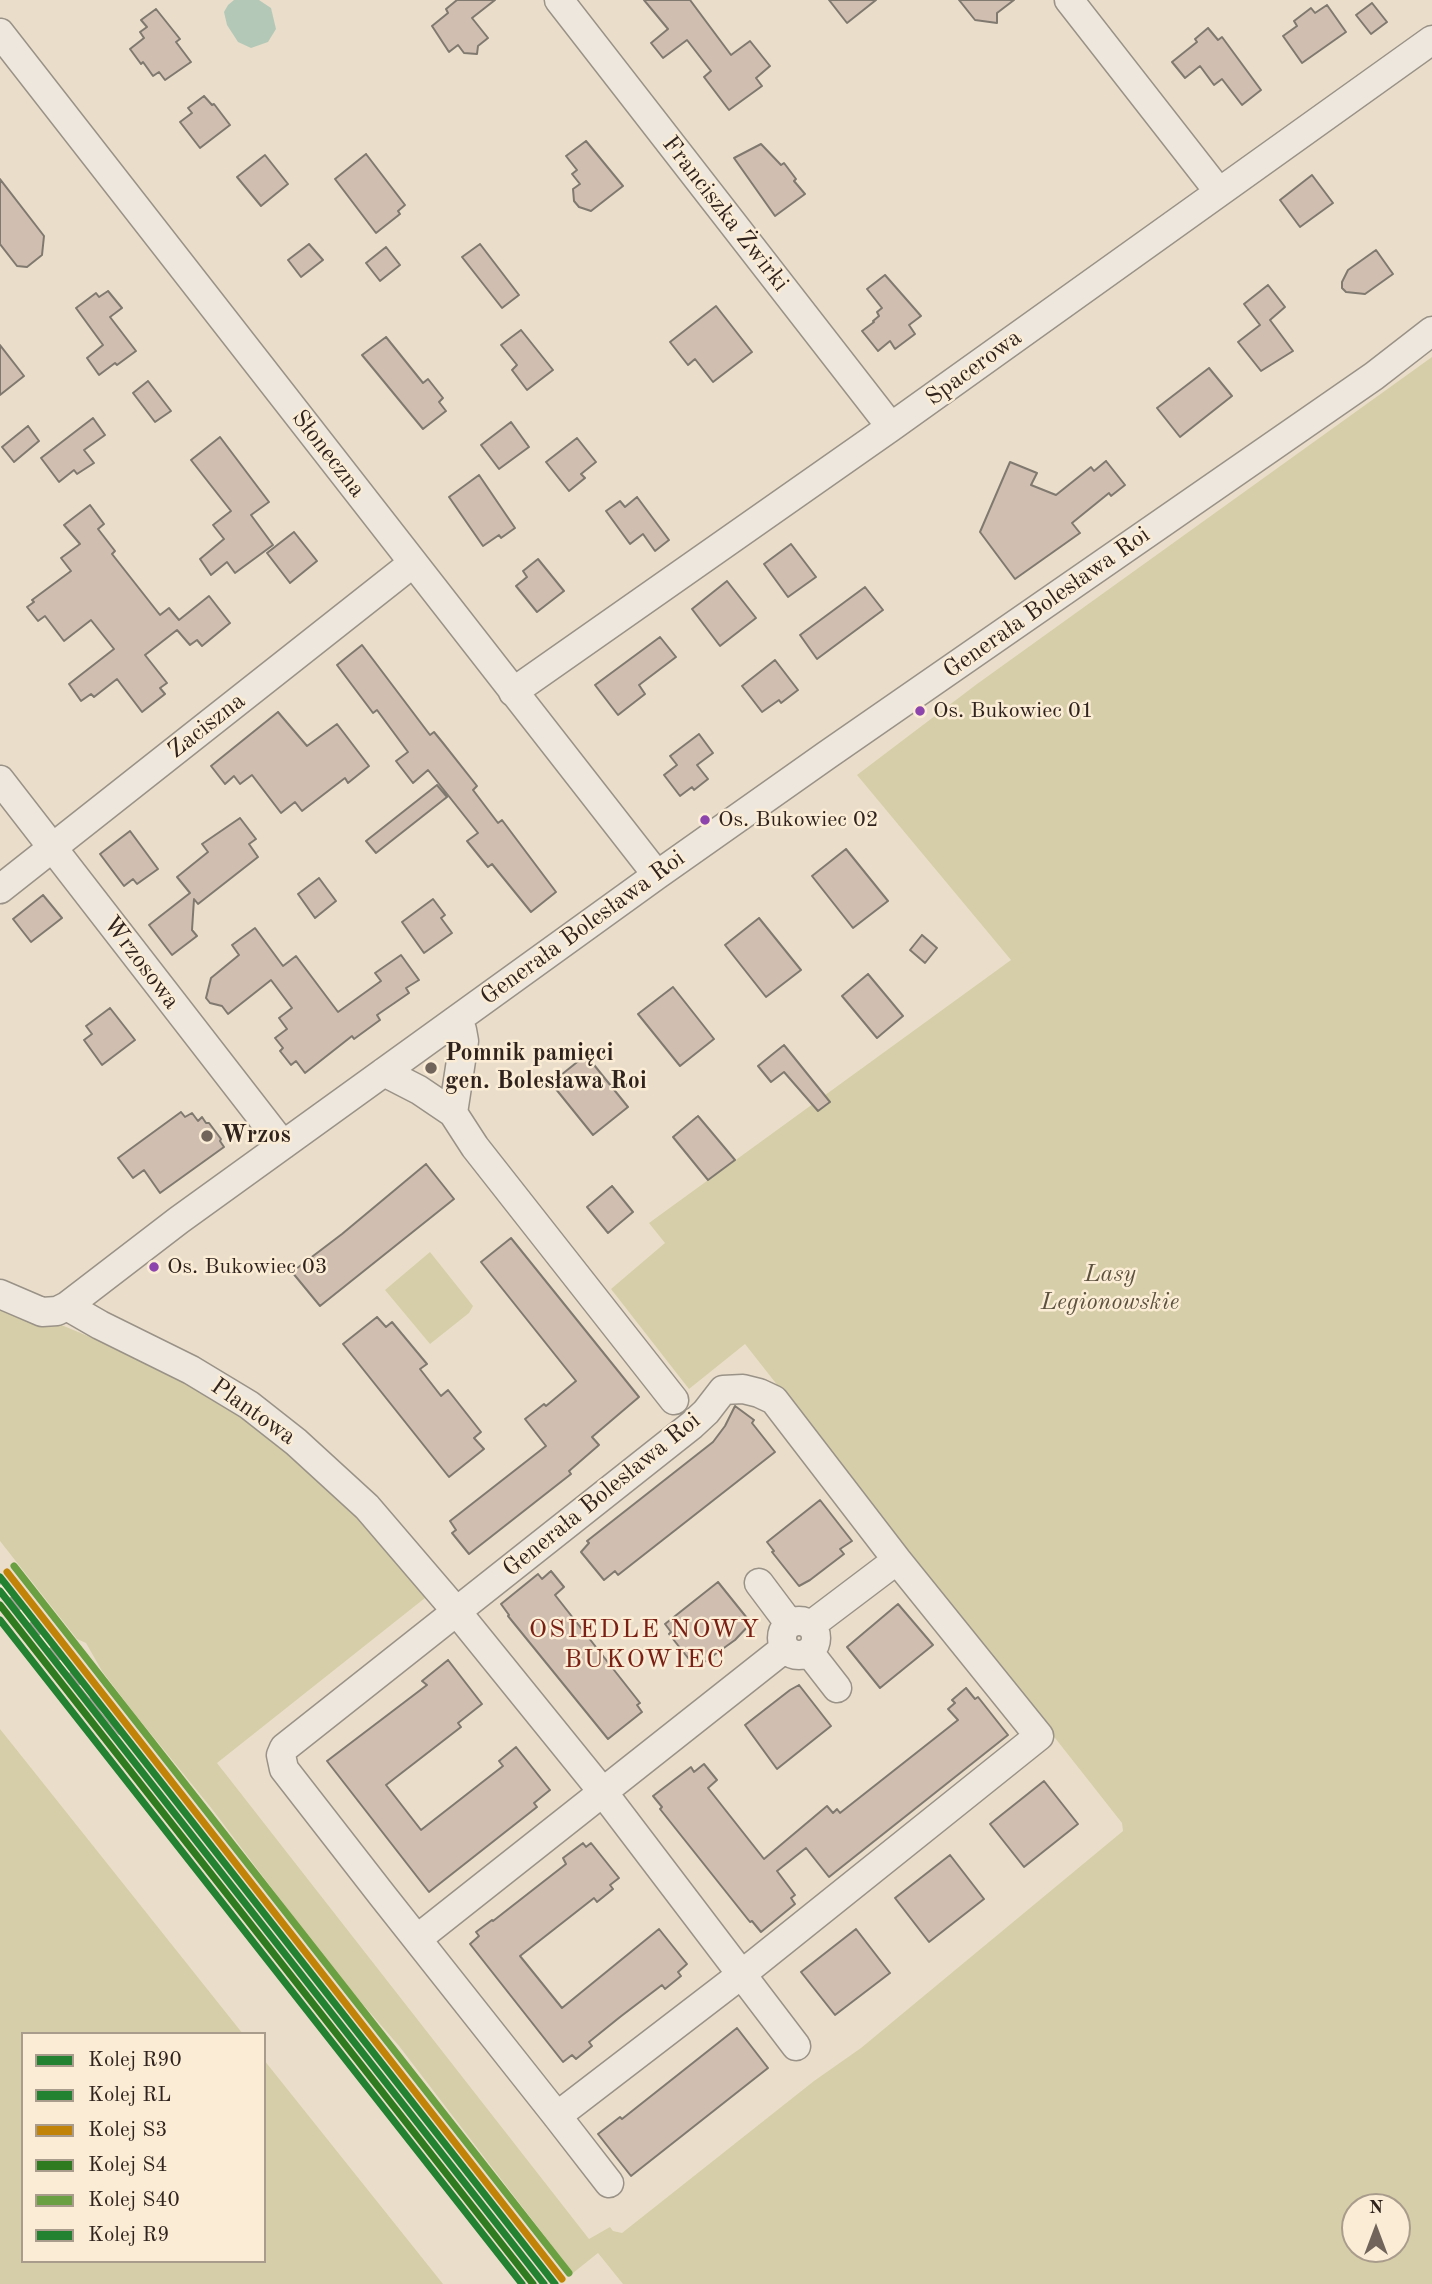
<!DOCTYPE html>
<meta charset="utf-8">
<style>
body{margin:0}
#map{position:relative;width:1432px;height:2284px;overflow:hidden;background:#eadecb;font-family:"Old Standard TT",serif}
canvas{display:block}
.legend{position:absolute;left:21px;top:2032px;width:245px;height:231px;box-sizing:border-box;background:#faecd5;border:2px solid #a99c8c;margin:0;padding:9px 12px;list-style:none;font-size:21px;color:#30231e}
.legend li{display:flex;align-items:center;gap:14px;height:35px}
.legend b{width:35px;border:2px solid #a99c8c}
.north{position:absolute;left:1341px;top:2193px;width:70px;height:70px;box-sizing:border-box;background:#faecd5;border:2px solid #a99c8c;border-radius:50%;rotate:0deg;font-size:19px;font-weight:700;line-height:28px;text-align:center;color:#30231e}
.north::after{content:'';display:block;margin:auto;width:24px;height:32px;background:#71645b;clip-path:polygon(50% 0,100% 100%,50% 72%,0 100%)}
</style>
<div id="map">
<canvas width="1432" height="2284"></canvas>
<ul class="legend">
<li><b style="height:9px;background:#238132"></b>Kolej R90</li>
<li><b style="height:9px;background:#238132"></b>Kolej RL</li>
<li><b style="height:9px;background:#c18409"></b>Kolej S3</li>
<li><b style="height:9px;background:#2f7b20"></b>Kolej S4</li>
<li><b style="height:9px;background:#6a9f42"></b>Kolej S40</li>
<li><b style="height:9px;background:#238132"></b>Kolej R9</li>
</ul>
<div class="north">N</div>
</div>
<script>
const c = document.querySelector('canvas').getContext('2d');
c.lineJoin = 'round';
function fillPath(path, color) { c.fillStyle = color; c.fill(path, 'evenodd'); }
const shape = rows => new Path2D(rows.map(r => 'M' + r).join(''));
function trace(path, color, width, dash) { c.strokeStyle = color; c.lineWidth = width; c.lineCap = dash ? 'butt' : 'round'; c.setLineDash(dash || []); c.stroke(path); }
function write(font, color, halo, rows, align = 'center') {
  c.font = font + ' "Old Standard TT",serif'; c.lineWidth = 5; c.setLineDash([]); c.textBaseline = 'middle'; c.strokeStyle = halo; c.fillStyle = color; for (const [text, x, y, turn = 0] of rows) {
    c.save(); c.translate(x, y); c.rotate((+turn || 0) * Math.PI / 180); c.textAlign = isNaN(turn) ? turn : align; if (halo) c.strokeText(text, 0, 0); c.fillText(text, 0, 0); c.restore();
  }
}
const green = shape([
 [1432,357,1432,2284,623,2284,598,2253,573,2273,399,2046,335,1972,212,1809,134,1713,102,1671,86,1643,77,1639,0,1541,0,1305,59,1324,150,1362,236,1413,342,1497,430,1594,217,1763,589,2239,610,2227,613,2231,622,2233,814,2081,861,2048,1123,1831,1122,1823,745,1344,689,1389,611,1289,665,1243,649,1223,1011,960,857,775,977,684],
 [1355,2207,1397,2207,1397,2249,1355,2249],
 [430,1252,473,1306,469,1313,430,1344,385,1290],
 [0,1729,243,2034,23,2034,23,2261,264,2261,264,2060,443,2284,0,2284]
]);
const water = shape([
 [234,0,259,0,271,8,276,29,268,42,251,48,238,42,227,25,224,12,228,5]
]);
const building = shape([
 [457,0,495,0,472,18,488,38,478,46,477,54,464,53,458,45,449,52,432,26,448,13,446,9,457,0],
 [644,0,690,0,731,55,750,41,770,66,756,78,762,86,729,110,704,77,711,71,687,40,663,58,651,43,668,29,644,0],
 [829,0,876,0,847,23,829,0],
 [959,0,1014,0,997,13,997,23,975,20,959,0],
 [1372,3,1387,22,1371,34,1356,15,1372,3],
 [1327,5,1346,32,1302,63,1283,36,1297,26,1294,21,1311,8,1315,13,1327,5],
 [156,9,180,39,176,42,191,62,165,80,159,72,153,76,143,62,141,64,130,49,144,38,140,32,147,27,141,20,156,9],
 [1208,28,1218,40,1222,37,1261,90,1242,105,1222,79,1214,85,1200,66,1185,78,1172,62,1197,42,1195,39,1208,28],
 [204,96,212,105,214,104,230,125,200,148,180,122,192,113,188,108,204,96],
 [586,141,623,186,591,211,579,207,574,201,573,189,580,184,572,174,577,170,566,156,586,141],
 [761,144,781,165,784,163,796,179,794,181,805,194,775,216,734,158,761,144],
 [366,154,405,205,398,211,400,214,376,233,335,179,366,154],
 [265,155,288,184,261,206,237,177,265,155],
 [1312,175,1333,203,1300,227,1280,200,1312,175],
 [0,179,44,236,42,255,27,267,17,266,0,244,0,179],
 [309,244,323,260,301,277,288,260,309,244],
 [480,244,519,295,502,308,462,257,480,244],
 [386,247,400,265,380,281,366,263,386,247],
 [1376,250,1393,274,1365,294,1346,292,1342,288,1342,282,1348,270,1376,250],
 [885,275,921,316,909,325,915,334,895,349,890,341,878,351,862,331,874,322,873,321,879,316,877,312,882,308,867,289,885,275],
 [1268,285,1285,307,1270,320,1293,351,1261,371,1238,342,1260,325,1244,304,1268,285],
 [108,291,122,308,110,317,136,351,117,365,115,363,99,375,87,358,103,345,76,308,96,293,99,297,108,291],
 [716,306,752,352,713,382,695,359,688,365,670,342,716,306],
 [521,330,553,370,527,390,512,370,517,365,501,345,521,330],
 [386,337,423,383,428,379,443,398,439,402,446,411,423,429,362,355,386,337],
 [0,345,24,376,0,395,0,345],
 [1209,368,1232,396,1180,437,1157,408,1209,368],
 [148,381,171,411,155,422,133,393,148,381],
 [93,418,105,435,84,450,94,463,77,474,74,470,59,482,41,458,93,418],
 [511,422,529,447,499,469,481,445,511,422],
 [28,426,39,441,14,462,2,447,28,426],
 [220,437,269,502,251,515,273,545,235,573,227,562,211,575,200,559,224,539,213,525,231,511,191,460,220,437],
 [577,438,596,462,581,474,585,478,569,491,546,462,577,438],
 [1106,461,1125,485,1111,496,1109,493,1072,523,1080,533,1015,579,980,532,1010,462,1037,473,1031,485,1056,495,1091,467,1094,471,1106,461],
 [479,475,515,528,501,538,499,535,483,546,449,497,479,475],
 [637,497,669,540,655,551,643,534,630,544,606,511,620,501,625,507,637,497],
 [90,505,104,524,98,529,115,551,112,554,160,615,169,608,179,620,209,596,230,623,202,646,197,640,190,645,177,630,145,655,167,683,160,688,165,694,142,712,117,679,94,697,91,694,81,701,69,684,114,649,91,620,64,641,45,616,38,621,27,607,34,602,32,600,71,571,61,558,80,544,64,525,90,505],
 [294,532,317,561,290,583,267,553,294,532],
 [791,544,816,577,788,597,764,564,791,544],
 [538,559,564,591,537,612,516,586,527,577,523,571,538,559],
 [727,581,756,618,720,646,692,609,727,581],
 [865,587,883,610,817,659,800,635,865,587],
 [660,637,676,657,639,685,645,694,618,715,595,685,660,637],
 [362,645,430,735,434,732,443,743,477,786,473,790,498,823,502,820,556,892,531,912,492,864,488,867,467,841,478,833,428,770,413,783,396,761,408,752,377,710,373,713,337,665,362,645],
 [775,660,798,690,781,703,779,700,762,712,742,686,775,660],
 [278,712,307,746,337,724,369,766,348,783,345,778,302,811,295,802,281,813,252,775,240,784,234,776,225,784,211,766,278,712],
 [699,734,713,753,697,765,708,779,694,790,692,787,680,796,664,775,677,765,670,756,699,734],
 [437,785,447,797,376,853,366,841,437,785],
 [240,818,256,839,249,844,258,857,198,904,194,899,192,930,197,936,172,955,149,925,190,893,177,877,208,852,202,844,240,818],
 [130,831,158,869,137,884,133,879,124,886,100,854,130,831],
 [846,849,888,901,853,928,812,876,846,849],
 [319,878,336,901,315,918,298,894,319,878],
 [43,895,62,918,31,942,13,919,43,895],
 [433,899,445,915,441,918,452,933,424,953,402,922,433,899],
 [759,918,801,970,766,997,725,945,759,918],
 [255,928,283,966,296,956,338,1012,381,981,375,973,401,955,419,980,406,988,409,993,377,1015,380,1020,354,1039,352,1036,305,1073,296,1061,291,1065,280,1051,283,1048,275,1038,287,1029,279,1018,292,1008,271,980,228,1014,222,1006,210,1003,206,998,211,978,239,955,232,945,255,928],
 [922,935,937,948,925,963,910,950,922,935],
 [868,974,903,1016,877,1038,842,996,868,974],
 [673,987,714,1039,680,1066,638,1014,673,987],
 [110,1008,135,1040,102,1065,84,1040,92,1034,86,1026,110,1008],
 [784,1045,830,1102,818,1111,784,1072,771,1082,758,1066,784,1045],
 [586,1055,628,1107,593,1135,551,1083,586,1055],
 [181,1112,185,1117,192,1113,198,1121,202,1117,206,1123,209,1123,221,1139,220,1141,224,1147,160,1193,144,1170,133,1178,118,1158,181,1112],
 [698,1116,735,1160,708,1180,673,1137,698,1116],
 [426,1164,454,1199,320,1306,292,1272,342,1234,426,1164],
 [612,1186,633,1212,608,1233,587,1207,612,1186],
 [511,1238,639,1397,592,1437,599,1445,569,1471,571,1474,469,1554,452,1533,456,1530,450,1521,546,1446,525,1419,544,1404,546,1406,576,1381,481,1262,511,1238],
 [377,1317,386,1327,392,1322,427,1364,420,1369,441,1396,448,1390,481,1432,474,1438,484,1449,449,1477,343,1344,377,1317],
 [735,1406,754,1420,752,1423,775,1452,618,1575,615,1571,604,1580,581,1552,589,1543,587,1541,713,1442,725,1426,735,1406],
 [820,1500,852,1541,840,1549,844,1554,810,1580,799,1586,772,1552,774,1551,767,1542,820,1500],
 [551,1571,564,1587,555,1595,640,1703,637,1705,642,1712,608,1739,508,1616,509,1615,501,1604,538,1574,542,1579,551,1571],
 [718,1582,751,1623,735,1640,696,1668,669,1634,671,1632,665,1624,718,1582],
 [898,1604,933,1645,880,1688,847,1647,898,1604],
 [448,1660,482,1704,458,1723,461,1727,386,1785,421,1830,503,1766,499,1761,516,1747,550,1790,534,1803,537,1807,429,1892,327,1761,427,1685,422,1681,448,1660],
 [799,1685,831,1726,777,1769,745,1725,790,1690,799,1685],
 [966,1688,975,1699,978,1697,1008,1735,829,1877,806,1848,777,1871,795,1895,791,1898,795,1904,761,1932,752,1921,750,1922,660,1809,662,1807,653,1796,691,1767,694,1772,704,1764,717,1780,708,1788,764,1859,827,1806,833,1813,837,1809,840,1813,958,1720,948,1709,955,1703,952,1700,966,1688],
 [1044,1781,1078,1824,1024,1867,990,1824,1044,1781],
 [583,1843,586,1847,591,1843,619,1878,610,1885,613,1889,597,1902,594,1898,520,1956,562,2008,659,1929,687,1964,678,1972,681,1976,665,1989,662,1985,620,2017,589,2042,592,2046,576,2059,572,2055,563,2062,470,1944,479,1936,476,1932,492,1920,493,1921,566,1864,563,1858,583,1843],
 [950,1855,984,1899,929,1942,895,1898,950,1855],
 [856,1929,890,1973,835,2015,801,1972,856,1929],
 [737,2028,768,2068,631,2176,598,2134,620,2117,622,2119,737,2028]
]);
const minor = shape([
 [559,0,891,427],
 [1069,0,1219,192],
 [0,33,657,875],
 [513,692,891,427,1432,40],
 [0,780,283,1145],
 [0,889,413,563],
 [384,1072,419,1090,453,1113,475,1147,674,1400],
 [453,1113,464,1041,462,1030,457,1020],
 [0,1294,42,1312,57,1311,67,1306,179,1220,657,875,827,755,1374,376,1432,331],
 [67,1306,100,1325,191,1370,249,1405,296,1442,367,1507,457,1612,602,1791,796,2046],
 [759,1583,789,1623],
 '782 1638a17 17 0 1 1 34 0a17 17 0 1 1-34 0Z',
 [811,1625,897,1560],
 [809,1652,837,1688],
 [417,1939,785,1648],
 [557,2116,742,1974,1039,1736,897,1560,774,1400,759,1393,743,1389,723,1390,706,1412,692,1425,284,1748,281,1755,284,1769,382,1895,557,2116,609,2183]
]);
const rail = shape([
 [0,1585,120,1731]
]);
const rail1 = shape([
 [0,1577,555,2284]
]);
const rail2 = shape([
 [0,1591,544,2284]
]);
const rail3 = shape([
 [7,1572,562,2279]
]);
const rail4 = shape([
 [0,1605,533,2284]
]);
const rail5 = shape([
 [14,1566,569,2273]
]);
const rail6 = shape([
 [0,1620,522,2284]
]);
const markers = [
 [920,711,6,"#8e44ad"],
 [705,820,6,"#8e44ad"],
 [431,1068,7,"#71645b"],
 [207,1136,7,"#71645b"],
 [154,1267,6,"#8e44ad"]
];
const busNames = [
 ["Os. Bukowiec 01",933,711],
 ["Os. Bukowiec 02",718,820],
 ["Os. Bukowiec 03",167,1267]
];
const streetNames = [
 ["Franciszka Żwirki",725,214,52],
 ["Spacerowa",974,368,-36],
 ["Słoneczna",328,454,52],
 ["Generała Bolesława Roi",1047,603,-35],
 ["Zaciszna",207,726,-38],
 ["Generała Bolesława Roi",583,928,-36],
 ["Wrzosowa",141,963,53],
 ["Plantowa",253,1412,35],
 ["Generała Bolesława Roi",602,1495,-39]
];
const poiNames = [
 ["Pomnik pamięci",445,1054],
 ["gen. Bolesława Roi",445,1082],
 ["Wrzos",221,1136]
];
const parkNames = [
 ["Lasy",1110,1275],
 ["Legionowskie",1110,1303]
];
const neighbourhoodNames = [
 ["OSIEDLE NOWY",645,1630],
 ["BUKOWIEC",645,1660]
];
fillPath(green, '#d6cea8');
fillPath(water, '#b4c8b8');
fillPath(building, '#d0beb0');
trace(building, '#80796f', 2);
trace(minor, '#9a9287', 31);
trace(minor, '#ede7de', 28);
trace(rail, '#aba59d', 8);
trace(rail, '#faecd5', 5, [16]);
trace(rail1, '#238132', 7);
trace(rail2, '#238132', 7);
trace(rail3, '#c18409', 7);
trace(rail4, '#2f7b20', 7);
trace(rail5, '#6a9f42', 7);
trace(rail6, '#238132', 7);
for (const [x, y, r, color] of markers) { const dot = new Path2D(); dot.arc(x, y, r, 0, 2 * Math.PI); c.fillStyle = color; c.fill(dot); trace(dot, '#faecd5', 2.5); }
write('22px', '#30231e', '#faecd5', busNames, 'left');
write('24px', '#30231e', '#faecd5', streetNames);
write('bold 24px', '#30231e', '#faecd5', poiNames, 'left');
write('italic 24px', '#5d523f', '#faecd5', parkNames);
c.letterSpacing = '2px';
write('26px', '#7a1f14', '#faecd5', neighbourhoodNames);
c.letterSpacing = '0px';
</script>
